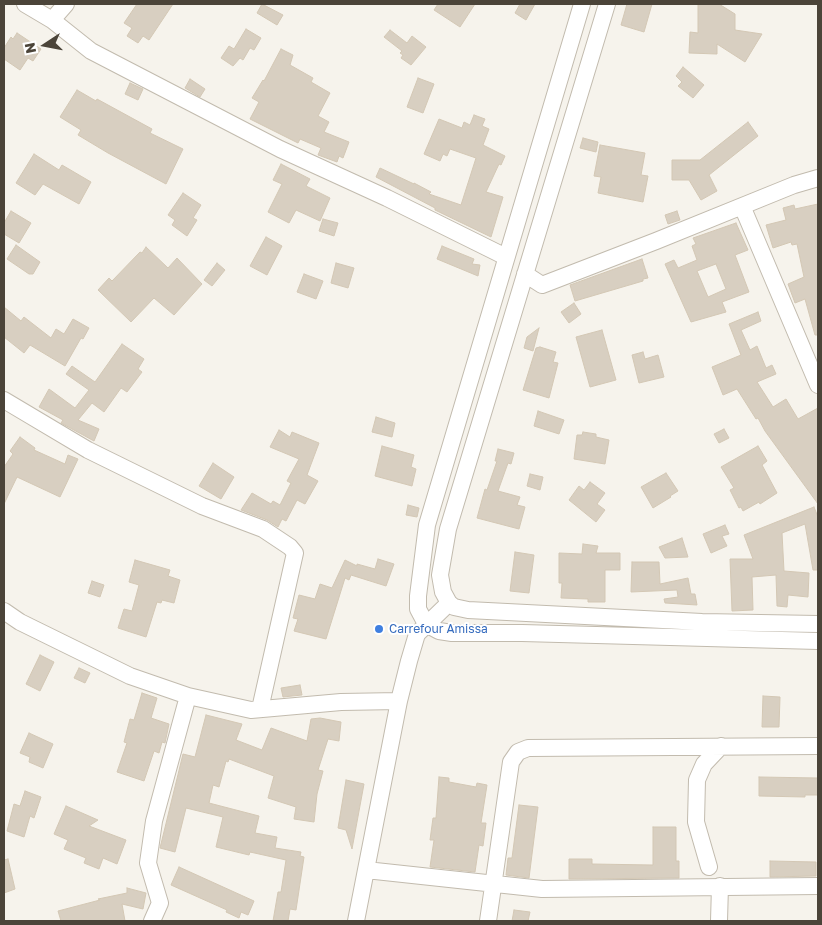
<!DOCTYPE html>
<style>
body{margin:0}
#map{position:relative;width:822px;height:925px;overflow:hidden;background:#f6f3ec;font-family:"Golos Text",sans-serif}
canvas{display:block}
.frame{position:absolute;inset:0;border:5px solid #4b4439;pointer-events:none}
.north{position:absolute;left:20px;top:20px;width:50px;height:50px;-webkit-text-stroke:4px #fff;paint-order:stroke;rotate:259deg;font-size:14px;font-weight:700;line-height:20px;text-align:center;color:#4b4439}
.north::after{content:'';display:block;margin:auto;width:18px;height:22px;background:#4b4439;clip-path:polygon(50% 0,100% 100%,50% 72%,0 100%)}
</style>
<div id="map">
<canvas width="822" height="925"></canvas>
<div class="frame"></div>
<div class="north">N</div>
</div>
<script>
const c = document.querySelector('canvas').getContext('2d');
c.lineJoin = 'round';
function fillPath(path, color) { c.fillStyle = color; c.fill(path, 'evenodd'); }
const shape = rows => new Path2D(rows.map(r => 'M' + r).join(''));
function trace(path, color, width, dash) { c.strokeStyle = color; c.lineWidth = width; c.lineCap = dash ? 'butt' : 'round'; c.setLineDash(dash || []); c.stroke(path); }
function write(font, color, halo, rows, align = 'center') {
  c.font = font + ' "Golos Text",sans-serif'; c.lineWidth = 4; c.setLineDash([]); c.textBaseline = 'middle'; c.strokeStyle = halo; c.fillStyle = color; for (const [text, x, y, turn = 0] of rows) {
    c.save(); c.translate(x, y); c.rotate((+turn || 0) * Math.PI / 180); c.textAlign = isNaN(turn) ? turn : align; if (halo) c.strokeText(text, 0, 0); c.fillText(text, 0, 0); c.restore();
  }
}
const building = shape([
 [137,4,173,4,149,40,143,36,138,43,127,36,132,28,124,23,137,4],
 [262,4,283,15,277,25,257,13,262,4],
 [438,4,475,4,460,27,434,10,438,4],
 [520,4,535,4,526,20,515,13,520,4],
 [627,4,652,4,644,32,621,25,627,4],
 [698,4,719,4,735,14,735,30,762,34,745,62,717,44,717,54,689,53,690,32,698,33,698,4],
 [246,29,261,38,254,50,250,48,243,60,240,58,233,66,221,58,229,46,234,49,246,29],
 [390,30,407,43,412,36,426,47,411,65,401,58,403,55,400,53,402,51,384,37,390,30],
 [17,33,41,49,33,61,28,58,20,70,4,59,4,48,11,37,13,39,17,33],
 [281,49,293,55,290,65,313,78,311,82,330,93,318,116,329,122,324,132,349,142,343,158,339,156,337,162,318,155,321,148,300,139,298,143,250,119,259,102,252,98,263,80,264,81,281,49],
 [683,67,704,85,693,98,678,86,682,82,676,76,683,67],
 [418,78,434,84,423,113,407,107,418,78],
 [190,79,205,89,200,97,185,88,190,79],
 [130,83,143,89,138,100,125,94,130,83],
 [77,90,96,101,97,99,152,129,150,133,183,149,166,184,108,153,78,135,81,130,60,117,77,90],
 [474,115,485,119,482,126,489,129,483,145,505,156,501,165,499,164,486,192,503,197,491,237,435,210,435,208,376,177,380,168,414,184,414,183,431,192,429,194,461,205,476,158,450,149,447,156,443,154,440,161,424,154,439,119,462,128,464,122,470,125,474,115],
 [748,122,758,136,709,175,717,191,701,200,689,180,672,180,672,160,700,160,748,122],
 [583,138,598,142,596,152,580,148,583,138],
 [600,145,645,153,641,175,648,176,643,202,598,193,601,177,594,176,600,145],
 [34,154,59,170,62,165,91,182,79,204,43,184,35,195,16,183,34,154],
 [281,164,310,179,306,186,330,198,320,221,296,210,289,223,268,212,282,184,273,180,281,164],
 [183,193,201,205,193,218,197,220,187,236,172,225,175,220,168,215,183,193],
 [818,204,818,335,815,335,805,299,795,303,788,284,804,277,797,244,792,245,791,242,773,248,766,225,786,220,783,208,794,205,795,209,818,204],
 [11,211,31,223,19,243,4,234,4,223,11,211],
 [677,211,680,220,668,224,665,215,677,211],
 [323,219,338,223,334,236,319,231,323,219],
 [736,223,748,250,735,255,749,292,722,302,726,312,691,322,665,264,674,260,678,268,697,260,692,246,696,244,693,238,736,223],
 [716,264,726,289,708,297,697,271,716,264],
 [266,237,282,246,267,275,250,266,266,237],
 [16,245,40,262,33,274,29,274,7,259,16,245],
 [442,246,474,259,472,264,480,265,478,276,437,259,442,246],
 [146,247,168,268,177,258,202,284,174,315,154,298,131,322,98,290,109,278,112,281,140,252,142,253,146,247],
 [642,259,648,278,643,279,643,281,575,301,570,285,642,259],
 [217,263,225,270,212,286,204,280,217,263],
 [336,263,354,268,348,288,331,283,336,263],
 [304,274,323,281,316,299,297,292,304,274],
 [574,303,581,314,569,323,561,312,574,303],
 [4,307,21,321,24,317,51,338,56,329,64,334,73,319,89,328,83,339,81,338,65,366,30,345,24,353,4,337,4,307],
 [758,312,761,321,741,330,750,350,757,346,766,368,772,365,776,374,757,382,773,407,786,399,798,419,818,408,818,504,765,431,758,418,756,419,737,389,723,395,712,367,741,355,729,324,758,312],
 [539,328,533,351,524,348,527,337,539,328],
 [602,330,616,380,590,387,576,337,602,330],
 [122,344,144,359,138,369,142,372,127,392,121,388,104,412,92,403,78,420,99,429,94,441,61,423,63,420,39,407,49,389,75,408,89,390,66,374,72,366,95,382,122,344],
 [540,347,556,352,553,362,558,363,549,398,523,390,536,348,540,347],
 [643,352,645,359,658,355,664,377,639,383,632,355,643,352],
 [538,411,564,420,559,434,534,426,538,411],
 [376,417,395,423,392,437,372,432,376,417],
 [724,429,729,438,719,443,714,434,724,429],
 [279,430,290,437,292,432,319,443,307,475,318,481,305,504,297,500,286,521,282,519,278,527,267,520,241,510,252,493,271,504,273,501,280,505,291,483,287,481,299,459,270,447,279,430],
 [583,432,596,434,596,437,609,440,605,464,574,459,577,435,582,435,583,432],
 [20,437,35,448,34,450,65,464,68,455,78,459,60,497,17,477,4,504,4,467,13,454,10,451,20,437],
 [382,446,414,455,411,467,416,469,412,486,375,476,382,446],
 [758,446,767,461,762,465,777,493,760,504,759,502,743,511,741,507,739,508,730,490,734,488,721,467,758,446],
 [498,449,514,453,511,464,508,463,498,491,520,497,517,505,525,507,519,529,477,518,485,489,487,490,497,461,495,461,498,449],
 [213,463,234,477,221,499,199,486,213,463],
 [666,473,678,491,670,496,671,497,653,508,641,487,666,473],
 [530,474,543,477,540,490,527,486,530,474],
 [590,482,605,493,597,504,605,510,596,522,569,500,579,486,584,490,590,482],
 [408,505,419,508,417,517,406,515,408,505],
 [814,507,818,517,818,570,813,570,805,524,782,533,784,571,809,573,808,597,788,595,787,607,777,606,776,575,752,577,753,610,732,611,730,559,753,559,744,535,814,507],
 [725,525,729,534,722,536,727,546,711,553,703,534,725,525],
 [682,538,688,557,665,558,659,547,682,538],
 [583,544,598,546,596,553,620,553,620,570,605,570,605,602,588,602,588,599,561,598,562,583,559,583,559,553,582,554,583,544],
 [515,552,534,555,529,593,510,591,515,552],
 [378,559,394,564,386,586,351,575,349,580,345,578,326,639,294,631,298,619,293,618,299,595,315,599,320,584,332,588,345,560,357,566,357,564,375,569,378,559],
 [135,560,170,570,168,576,180,580,174,603,162,600,161,603,157,602,146,637,118,628,124,609,132,611,139,585,129,582,135,560],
 [632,562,659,562,660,584,688,578,691,594,695,594,697,605,665,603,664,599,678,597,677,590,631,592,632,562],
 [92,581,104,585,100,597,88,593,92,581],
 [40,655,54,662,40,691,26,684,40,655],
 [79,668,90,673,85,683,74,678,79,668],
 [300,685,302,695,283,697,281,688,300,685],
 [142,693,157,698,151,718,169,724,165,743,162,742,159,753,154,751,144,781,117,772,127,743,124,742,130,719,134,720,142,693],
 [763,696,780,697,779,727,762,727,763,696],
 [206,715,242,724,236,740,262,750,271,728,307,741,311,719,320,718,341,722,339,741,328,739,318,770,323,771,317,794,314,822,294,819,296,807,268,798,274,776,229,759,228,762,226,761,219,787,213,785,209,803,259,816,255,833,277,837,275,848,301,852,300,856,304,857,296,910,290,909,288,921,273,921,278,892,281,892,286,860,250,852,249,855,216,847,223,817,186,808,175,852,160,848,183,754,195,757,206,715],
 [29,733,53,744,43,768,29,762,30,757,20,753,29,733],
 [439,777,449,778,449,782,476,787,477,783,487,785,481,823,486,823,483,846,479,845,475,872,430,867,434,840,430,840,433,818,436,818,439,777],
 [759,777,818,778,818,795,805,795,805,797,759,796,759,777],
 [346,780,364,784,352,849,346,830,338,828,346,780],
 [25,791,41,797,34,818,30,816,24,837,7,831,14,804,20,806,25,791],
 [519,805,538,807,529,878,506,875,508,858,512,858,519,805],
 [66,806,98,820,89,826,126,840,117,864,103,858,99,869,84,863,86,858,64,849,68,840,54,834,66,806],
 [653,827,676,827,676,861,679,861,679,878,569,879,569,859,592,859,592,864,653,865,653,827],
 [8,859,15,889,4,893,4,860,8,859],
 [770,861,816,862,816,876,770,877,770,861],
 [179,867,254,901,248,915,241,912,239,918,226,912,227,910,171,885,179,867],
 [127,888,146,893,143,909,122,904,125,921,61,921,58,911,100,900,98,899,127,893,127,888],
 [514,910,530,912,528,921,512,921,514,910]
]);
const minor = shape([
 [25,4,52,20,91,51,280,149,387,198,506,257],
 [582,4,427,525,418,596,418,609,426,624,439,631,452,633,522,633,818,641],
 [607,4,448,529,440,575,443,592,449,603,454,607,468,610,702,622,818,624],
 [52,20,66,4],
 [742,206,818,385],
 [525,274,542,285,656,241,794,185,818,178],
 [4,400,88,450,202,506,263,529,290,547,295,553,260,709],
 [4,611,20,622,130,676,188,696,251,710,341,702,399,701],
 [709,867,696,822,697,780,704,764,721,746],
 [366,870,542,889,818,886],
 [152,921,160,903,148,863,154,821,188,696],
 [356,921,399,701,409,661,417,634,449,603],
 [488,921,511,762,518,752,528,748,818,746],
 [719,921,720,886]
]);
const markers = [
 [379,629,5,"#3f7fe0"]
];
const shopNames = [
 ["Carrefour Amissa",389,629]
];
fillPath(building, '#d8cfc1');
trace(building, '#d3c7b4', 1);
trace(minor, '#c2bbae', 18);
trace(minor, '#fff', 16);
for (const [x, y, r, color] of markers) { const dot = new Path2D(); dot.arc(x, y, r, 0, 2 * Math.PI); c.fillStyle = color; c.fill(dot); trace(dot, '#fff', 2); }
write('12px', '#366cbe', '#fff', shopNames, 'left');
</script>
